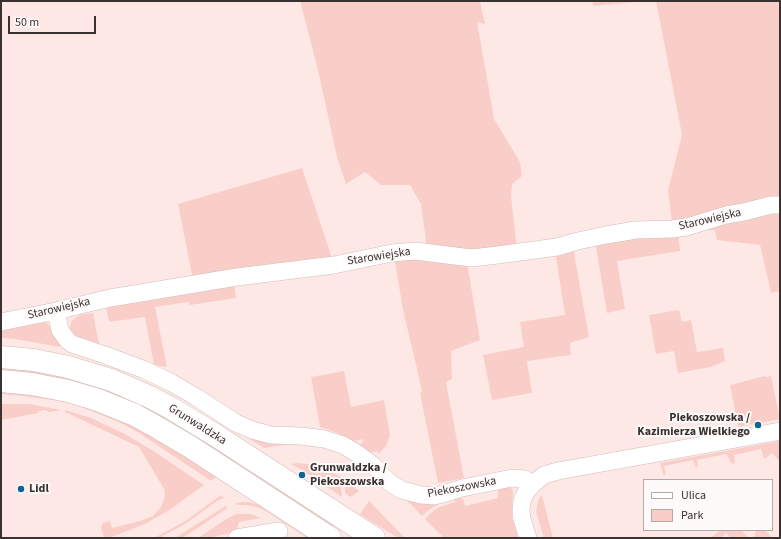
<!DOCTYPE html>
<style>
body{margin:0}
#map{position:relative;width:781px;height:539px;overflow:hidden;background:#fee8e5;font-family:"Source Sans 3",sans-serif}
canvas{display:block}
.frame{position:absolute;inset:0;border:2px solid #3a3231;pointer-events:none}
.legend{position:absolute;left:643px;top:479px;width:130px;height:52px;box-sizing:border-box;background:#fefaf9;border:1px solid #b0aaa9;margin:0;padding:5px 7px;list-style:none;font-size:12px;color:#3a3231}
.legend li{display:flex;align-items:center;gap:8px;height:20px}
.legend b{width:20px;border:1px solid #b0aaa9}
.scale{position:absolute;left:8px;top:16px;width:88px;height:18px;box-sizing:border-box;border:2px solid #3a3231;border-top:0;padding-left:5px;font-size:12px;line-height:14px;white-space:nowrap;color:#3a3231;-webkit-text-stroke:3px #fefaf9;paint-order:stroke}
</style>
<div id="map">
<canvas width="781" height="539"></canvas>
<div class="frame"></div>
<ul class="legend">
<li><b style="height:5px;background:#fff"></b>Ulica</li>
<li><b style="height:11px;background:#facec8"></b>Park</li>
</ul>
<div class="scale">50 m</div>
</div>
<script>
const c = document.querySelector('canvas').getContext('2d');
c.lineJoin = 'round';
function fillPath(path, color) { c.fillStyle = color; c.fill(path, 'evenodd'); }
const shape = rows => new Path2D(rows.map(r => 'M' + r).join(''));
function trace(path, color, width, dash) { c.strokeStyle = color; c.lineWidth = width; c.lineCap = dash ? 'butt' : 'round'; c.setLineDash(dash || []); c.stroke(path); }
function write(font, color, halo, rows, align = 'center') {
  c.font = font + ' "Source Sans 3",sans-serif'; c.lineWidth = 4; c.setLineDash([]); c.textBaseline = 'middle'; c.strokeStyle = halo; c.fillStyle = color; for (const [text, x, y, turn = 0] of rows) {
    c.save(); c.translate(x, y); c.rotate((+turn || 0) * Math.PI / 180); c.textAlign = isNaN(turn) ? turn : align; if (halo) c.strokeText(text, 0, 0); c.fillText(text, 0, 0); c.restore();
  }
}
const green = shape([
 [300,1,480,1,485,24,477,22,490,95,494,119,520,162,522,176,512,184,511,196,517,250,467,262,480,340,451,351,452,379,446,382,464,478,438,483,420,393,422,392,417,369,403,310,393,250,427,249,421,204,410,185,381,185,365,172,346,184,337,157,317,66],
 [592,1,646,1,593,6],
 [656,1,780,1,780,291,771,293,760,245,717,240,715,230,678,231,680,251,617,261,625,309,607,313,595,241,672,224,668,190,682,135],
 [302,168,333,261,193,280,178,204],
 [573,247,589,337,570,343,571,355,527,361,532,393,492,400,483,355,524,347,520,322,565,315,555,251],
 [234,283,236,298,190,305,189,302,155,307,167,367,154,365,145,317,109,322,106,307],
 [679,310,682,322,691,320,697,352,723,348,725,361,711,367,678,373,674,351,656,354,649,315],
 [93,313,99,344,75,336,71,332,70,326,72,321,75,318,80,315],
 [38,321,45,322,47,323,64,344,60,347,15,339,1,338,1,329],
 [1,366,20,367,97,384,152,408,237,461,233,464,1,371],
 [344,371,351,407,384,400,390,435,386,446,379,454,377,451,374,452,368,452,359,446,364,439,354,441,337,433,320,427,311,377],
 [765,376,767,377,771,376,780,419,738,427,730,385],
 [1,390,41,395,90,407,141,429,217,476,211,481,139,433,121,423,89,410,73,404,59,401,23,396,1,394],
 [1,404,29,404,61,410,49,412,45,410,38,411,38,413,1,420],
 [65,410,91,418,125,434,152,450,204,485,171,509,145,524,117,535,108,538,104,538,101,527,103,523,106,522,110,521,112,528,140,521,153,516,161,507,164,499,165,494,164,489,139,447,65,412],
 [248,434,285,442,287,444,264,448,246,437],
 [780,441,780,462,772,453,766,458,764,458,761,449,734,455,735,463,732,464,726,454,697,460,698,466,696,468,695,466,693,460,664,466,666,473,664,476,660,463],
 [297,463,307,464,321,468,340,476,342,497,302,470,291,464],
 [256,472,335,524,332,528,250,475],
 [344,479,351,485,359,491,351,497,347,495,345,492],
 [508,486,512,488,513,492,512,511,512,517,518,538,444,538,425,519,433,511,439,507,455,502,455,499,459,498,463,499,465,506,498,498,498,487],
 [401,494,440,503,429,510,422,516],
 [221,495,224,498,217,501,185,524,159,538,154,538,184,522],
 [541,495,543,499,553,538,544,538,536,512,538,501],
 [369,501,405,538,398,538,360,514],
 [242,502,249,502,260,505,313,538,307,538,266,511,257,507,246,505,238,505,235,503],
 [227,505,226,509,184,537,182,538,175,538],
 [237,514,250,514,261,518,239,522,237,529,232,533,207,538,198,538,228,518],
 [721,530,741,530,749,538,731,538,726,533,721,538,710,538],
 [756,530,765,530,772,538,754,538]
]);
const minor = shape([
 [56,311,60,330,68,341,72,344,105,355,145,370,172,383,196,397,236,423,252,430,271,435,301,436,324,439,343,445,358,454,374,466,385,478,393,485,402,490,421,495,434,496,443,494,462,488,512,478,525,479,532,485],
 [1,322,56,311,110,298,237,277,334,265,392,253,415,251,471,258,498,255,557,247,578,241,606,235,636,230,672,229,687,227,726,215,744,212,771,205,780,205],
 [237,538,279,531],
 [528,538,522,519,521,511,522,501,526,492,532,485,544,475,558,471,780,431]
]);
const major = shape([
 [1,357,34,360,68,367,111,380,150,397,169,407,212,433,374,538],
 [1,381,32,384,68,391,98,400,135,415,153,425,189,446,330,538]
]);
const markers = [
 [758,425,4,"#106395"],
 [302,475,4,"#106395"],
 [21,489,4,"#106395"]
];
const streetNames = [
 ["Starowiejska",710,220,-13],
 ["Starowiejska",379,257,-9],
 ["Starowiejska",59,309,-13],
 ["Grunwaldzka",197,425,32],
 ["Piekoszowska",462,488,-11]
];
const poiNames = [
 ["Piekoszowska /",750,418,"right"],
 ["Kazimierza Wielkiego",750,432,"right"],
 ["Grunwaldzka /",310,468],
 ["Piekoszowska",310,482],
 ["Lidl",29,489]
];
fillPath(green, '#facec8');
trace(minor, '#d1bcb9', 18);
trace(major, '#d1bcb9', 23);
trace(minor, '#fff', 17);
trace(major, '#fff', 22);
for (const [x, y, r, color] of markers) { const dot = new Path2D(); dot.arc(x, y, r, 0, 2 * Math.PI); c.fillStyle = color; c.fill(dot); trace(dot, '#fefaf9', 1.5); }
write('12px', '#3a3231', '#fefaf9', streetNames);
write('bold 12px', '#3a3231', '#fefaf9', poiNames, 'left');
</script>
